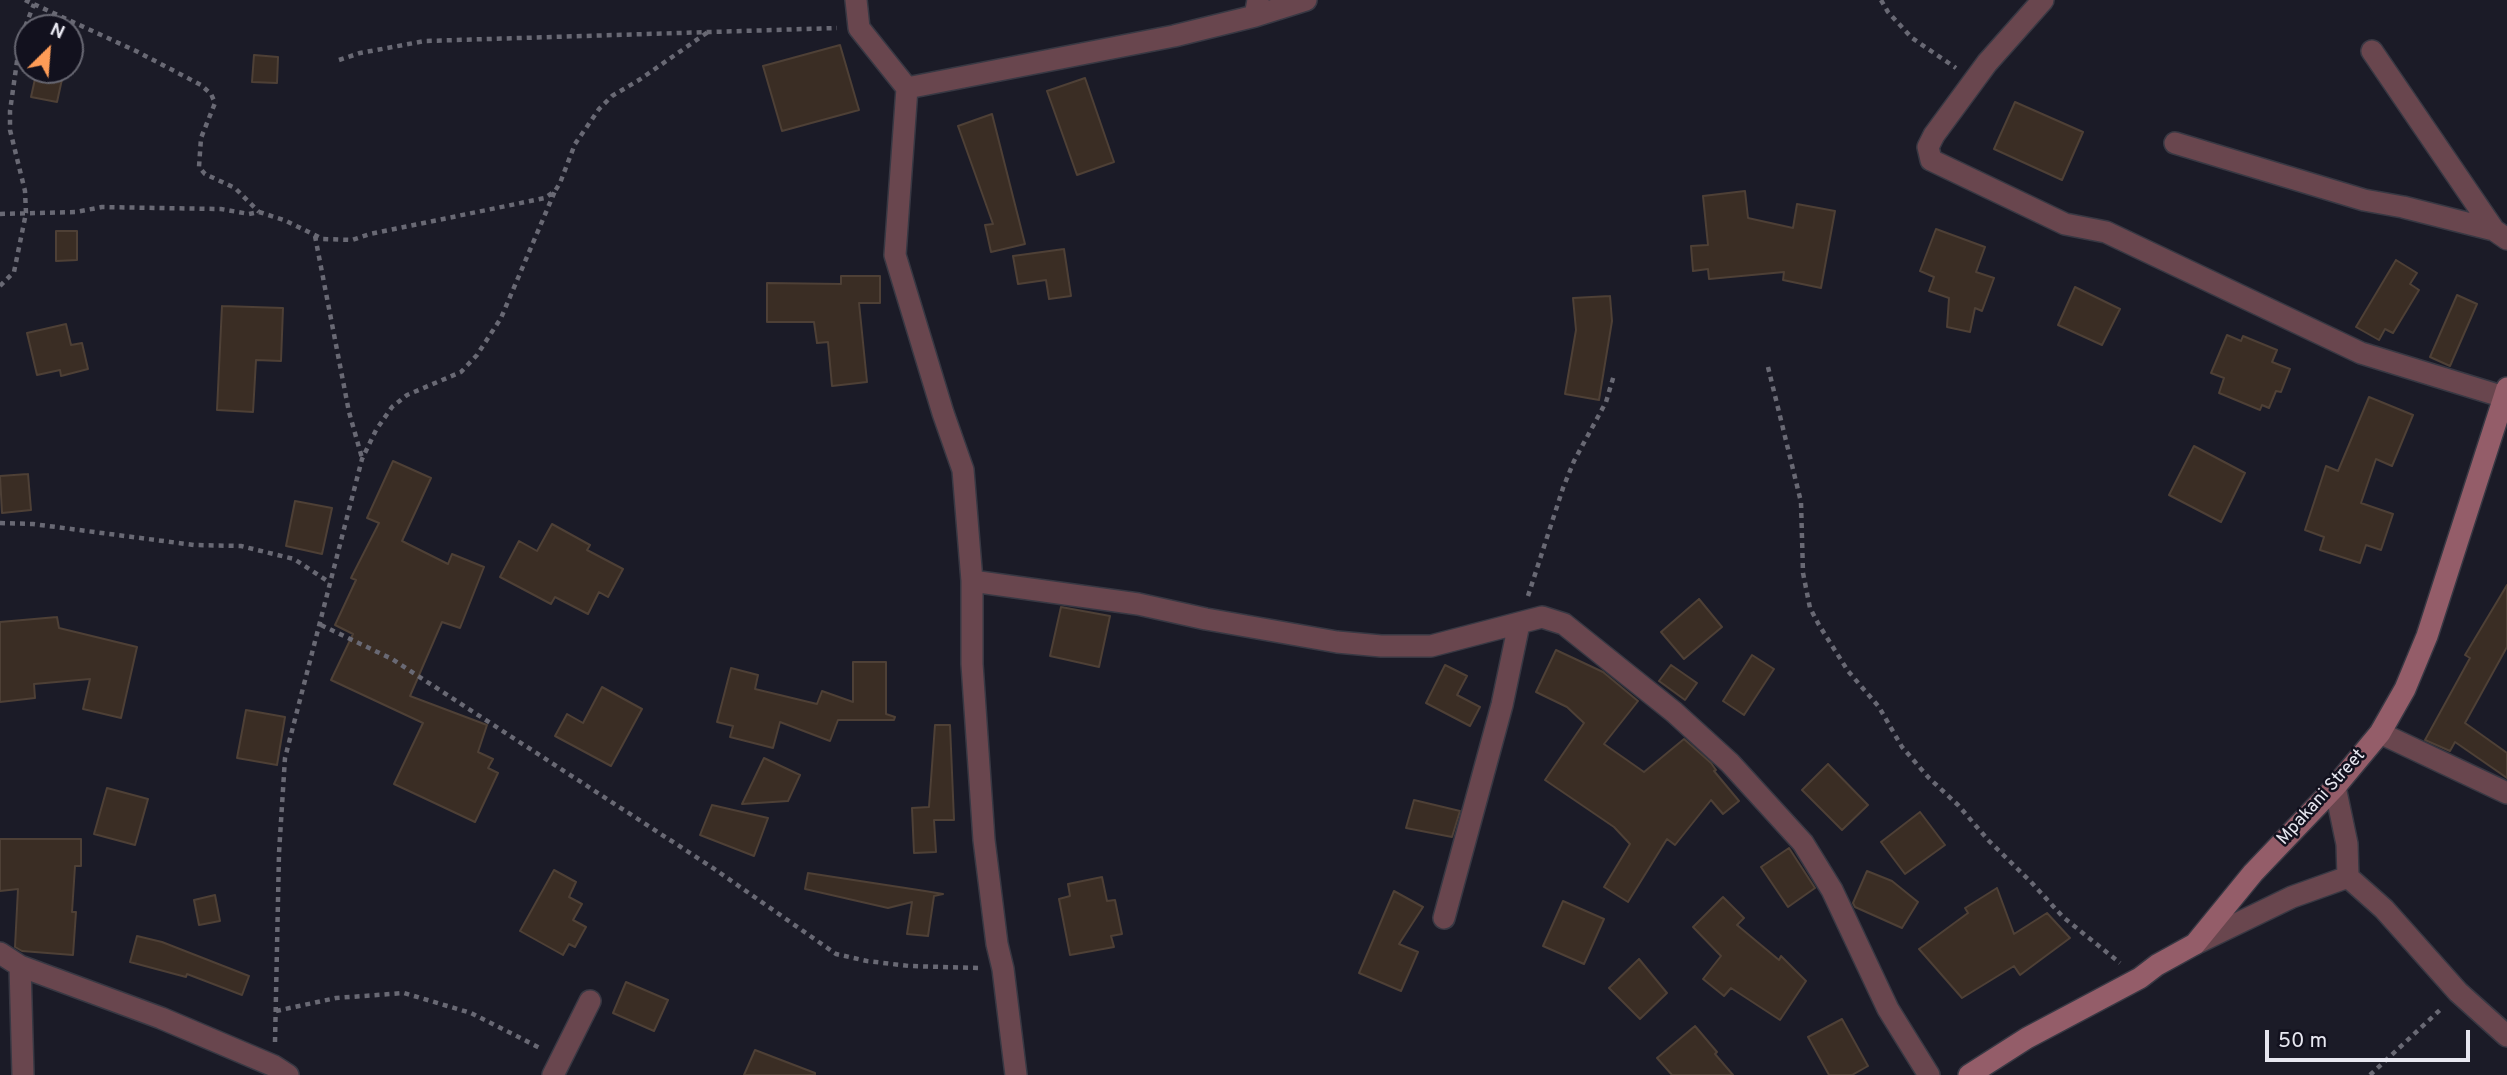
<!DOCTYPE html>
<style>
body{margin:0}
#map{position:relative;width:2507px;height:1075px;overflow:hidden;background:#1b1b27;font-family:Overpass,sans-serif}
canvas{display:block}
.north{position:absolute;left:14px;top:14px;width:70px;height:70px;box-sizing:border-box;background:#12111e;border:2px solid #676772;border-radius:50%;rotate:25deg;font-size:19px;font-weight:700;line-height:28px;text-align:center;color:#e7e7f0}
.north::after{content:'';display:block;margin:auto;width:24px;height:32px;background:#fe9c57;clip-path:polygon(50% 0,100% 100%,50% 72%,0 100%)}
.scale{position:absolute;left:2265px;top:1030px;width:205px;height:32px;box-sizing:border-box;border:4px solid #e7e7f0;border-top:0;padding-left:9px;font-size:21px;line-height:24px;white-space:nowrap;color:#e7e7f0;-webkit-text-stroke:5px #12111e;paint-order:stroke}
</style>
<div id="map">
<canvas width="2507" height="1075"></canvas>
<div class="north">N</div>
<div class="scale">50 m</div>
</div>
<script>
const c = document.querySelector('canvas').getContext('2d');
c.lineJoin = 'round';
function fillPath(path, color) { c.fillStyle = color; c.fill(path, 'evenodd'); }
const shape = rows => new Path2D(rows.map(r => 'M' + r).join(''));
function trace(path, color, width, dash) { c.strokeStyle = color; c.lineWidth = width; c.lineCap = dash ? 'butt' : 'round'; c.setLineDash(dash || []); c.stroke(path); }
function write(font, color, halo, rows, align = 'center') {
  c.font = font + ' Overpass,sans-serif'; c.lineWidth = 5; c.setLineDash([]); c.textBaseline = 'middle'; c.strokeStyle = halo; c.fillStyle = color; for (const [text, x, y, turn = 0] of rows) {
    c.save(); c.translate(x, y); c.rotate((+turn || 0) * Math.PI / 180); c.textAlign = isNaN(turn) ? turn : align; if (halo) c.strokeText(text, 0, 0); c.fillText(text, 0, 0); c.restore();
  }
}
const building = shape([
 [840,45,859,110,782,131,763,66,840,45],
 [254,55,278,57,277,83,252,82,254,55],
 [37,70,64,70,57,102,31,97,37,70],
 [1085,78,1114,162,1077,175,1047,91,1085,78],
 [2015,102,2083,132,2062,180,1994,149,2015,102],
 [992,114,1025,244,991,252,985,225,993,224,958,126,992,114],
 [1745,191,1748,218,1793,228,1797,204,1835,211,1821,288,1783,280,1784,272,1709,279,1708,269,1693,271,1691,246,1708,245,1703,196,1745,191],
 [1936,229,1985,247,1976,272,1994,278,1982,311,1975,308,1970,332,1947,327,1949,298,1929,291,1934,277,1920,271,1936,229],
 [56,231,77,231,77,260,56,261,56,231],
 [1064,249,1071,296,1049,299,1046,280,1018,284,1013,256,1064,249],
 [2396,260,2417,273,2410,284,2419,290,2393,333,2385,329,2379,340,2356,327,2396,260],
 [841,276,880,276,880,303,859,303,867,382,832,386,828,342,817,343,814,322,767,322,767,283,841,284,841,276],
 [2075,287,2120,309,2102,345,2058,325,2075,287],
 [2457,295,2477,304,2450,366,2430,357,2457,295],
 [1610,296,1612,321,1599,400,1565,394,1576,330,1573,298,1610,296],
 [222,306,283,308,281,361,256,360,253,412,217,410,222,306],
 [66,324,71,345,82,343,88,369,61,376,60,370,37,375,27,333,66,324],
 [2227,335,2241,341,2243,336,2277,350,2272,362,2290,369,2281,392,2276,391,2269,408,2262,405,2260,410,2219,393,2224,378,2211,373,2227,335],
 [2369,397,2413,415,2392,466,2376,459,2361,503,2393,514,2381,550,2366,545,2360,563,2320,550,2324,537,2305,530,2326,466,2338,471,2369,397],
 [2194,446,2245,473,2221,522,2169,495,2194,446],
 [393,461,431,478,402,541,448,564,452,554,484,567,460,628,442,622,410,696,487,725,478,752,493,759,488,768,498,773,475,822,394,784,423,723,331,680,353,634,335,625,356,580,351,578,379,523,367,518,393,461],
 [28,474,31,510,2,513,0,476,28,474],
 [295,501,332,508,322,554,286,546,295,501],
 [552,524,590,545,587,550,623,569,608,597,599,592,588,614,555,597,551,604,500,577,519,541,537,551,552,524],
 [2507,585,2507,647,2465,723,2507,753,2507,778,2455,742,2450,751,2425,740,2470,658,2465,655,2507,585],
 [1699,599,1722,627,1684,659,1661,632,1699,599],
 [1061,607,1110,616,1099,667,1050,656,1061,607],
 [57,617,59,628,137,647,121,718,83,709,90,679,34,684,35,698,0,702,0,622,57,617],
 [1556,650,1603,672,1638,701,1604,744,1644,772,1684,739,1711,763,1716,770,1714,771,1739,801,1723,814,1711,800,1675,845,1667,839,1628,902,1604,887,1630,844,1614,827,1545,780,1584,723,1567,707,1536,692,1556,650],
 [1752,655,1774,669,1744,715,1723,701,1752,655],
 [853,662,886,662,886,714,895,717,894,720,838,720,830,741,780,722,773,748,730,737,733,726,717,722,731,668,758,675,755,689,817,704,822,691,853,702,853,662],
 [1445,665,1467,676,1457,695,1480,707,1470,726,1426,703,1445,665],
 [1671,665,1697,683,1685,700,1659,681,1671,665],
 [602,687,642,709,611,766,555,736,567,714,583,723,602,687],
 [246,710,285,717,277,765,237,758,246,710],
 [935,725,950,725,954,820,934,820,936,852,914,853,912,808,929,807,935,725],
 [764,758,800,775,788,801,742,804,764,758],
 [1828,764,1868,805,1842,830,1802,790,1828,764],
 [107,788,148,799,135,845,94,834,107,788],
 [1414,800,1460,811,1452,837,1406,828,1414,800],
 [712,805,768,818,754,856,700,835,712,805],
 [1920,812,1945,845,1905,874,1881,842,1920,812],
 [0,839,81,839,81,866,75,866,72,912,76,912,73,955,22,951,15,947,18,889,0,891,0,839],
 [1789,848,1815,888,1788,907,1761,867,1789,848],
 [554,870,576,882,569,897,582,904,573,920,586,927,575,947,569,944,563,955,520,931,554,870],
 [1867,871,1892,881,1918,902,1902,928,1855,907,1853,903,1867,871],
 [808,873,925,891,943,894,934,896,928,936,907,934,912,902,888,908,805,889,808,873],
 [1102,877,1107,901,1115,900,1122,934,1111,936,1114,947,1070,955,1059,899,1070,896,1068,884,1102,877],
 [1997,888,2014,934,2047,913,2070,938,2020,975,2014,966,1962,998,1919,949,1968,913,1965,908,1997,888],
 [1394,891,1423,907,1399,944,1418,952,1401,991,1359,973,1394,891],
 [215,895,220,921,199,925,194,900,215,895],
 [1723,897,1744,918,1737,925,1779,960,1781,956,1806,981,1780,1020,1731,988,1724,996,1703,979,1721,956,1693,927,1723,897],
 [1563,901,1604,919,1584,964,1543,946,1563,901],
 [137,936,162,942,249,976,242,995,187,974,186,977,130,962,137,936],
 [1639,959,1667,993,1640,1019,1609,988,1639,959],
 [626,982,668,1000,654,1031,613,1013,626,982],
 [1842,1019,1868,1066,1852,1075,1829,1075,1808,1037,1842,1019],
 [1695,1026,1717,1052,1715,1054,1733,1075,1672,1075,1657,1058,1695,1026],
 [755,1050,815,1073,815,1075,744,1075,755,1050]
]);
const path = shape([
 [25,0,136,51,201,85,211,94,215,103,201,138,199,167,205,174,235,188,259,212],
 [1881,0,1888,12,1912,38,1956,68],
 [339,60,360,53,425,41,837,28],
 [0,214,76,212,102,207,221,209,249,214,259,212,284,220,323,239,352,240,370,234,545,198,555,191,560,183,575,144,599,109,612,96,639,80,708,32],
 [315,236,349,412,362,458],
 [0,286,14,272,26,213,25,191,10,130,10,111,20,40,34,4],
 [1768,367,1801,502,1803,573,1810,608,1819,625,1848,671,1879,707,1902,747,1929,778,1958,805,1989,841,2031,882,2063,917,2120,963],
 [0,523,33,524,194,545,241,546,294,559,329,582],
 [1528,596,1563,488,1574,461,1606,402,1614,375],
 [321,625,392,659,713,868,836,954,867,961,909,966,978,968],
 [276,1011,336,998,404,993,471,1013,542,1049],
 [275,1042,279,853,285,758,362,459,376,430,392,407,407,395,461,372,477,355,501,318,555,191],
 [2370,1075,2441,1009]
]);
const street = shape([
 [856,0,859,28,907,88,895,255,943,413,963,470,972,581,972,664,984,840,997,944,1003,969,1016,1075],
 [2043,0,1987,63,1934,135,1928,147,1931,160,2065,224,2106,232,2361,353,2504,397],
 [1255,16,1306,0],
 [2372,51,2494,230,2507,239],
 [907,88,1174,36,1255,16,1258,0],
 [2175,143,2364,200,2403,207,2494,230],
 [972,581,1138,604,1206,619,1337,642,1381,646,1431,646,1542,617,1564,624,1674,712,1730,763,1803,843,1832,890,1888,1009,1929,1075],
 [2380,733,2507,793],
 [2335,787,2347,844,2348,877,2384,909,2458,992,2507,1036],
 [1444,918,1502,705,1519,624],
 [2195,944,2292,897,2348,877],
 [0,953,20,966,161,1018,274,1066,288,1075],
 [20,966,23,1075],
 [553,1075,590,1001]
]);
const secondary = shape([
 [1969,1075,2027,1038,2140,978,2157,965,2195,944,2253,873,2335,787,2380,733,2405,689,2427,636,2507,388]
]);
const streetNames = [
 ["Mpakani Street",2322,798,-48]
];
fillPath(building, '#3a2d24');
trace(building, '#4e4036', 2);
trace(street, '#383843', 24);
trace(secondary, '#383843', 24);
trace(path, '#696974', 4.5, [5, 5]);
trace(street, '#69464e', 21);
trace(secondary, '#945d69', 21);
write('18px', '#e7e7f0', '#12111e', streetNames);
</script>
